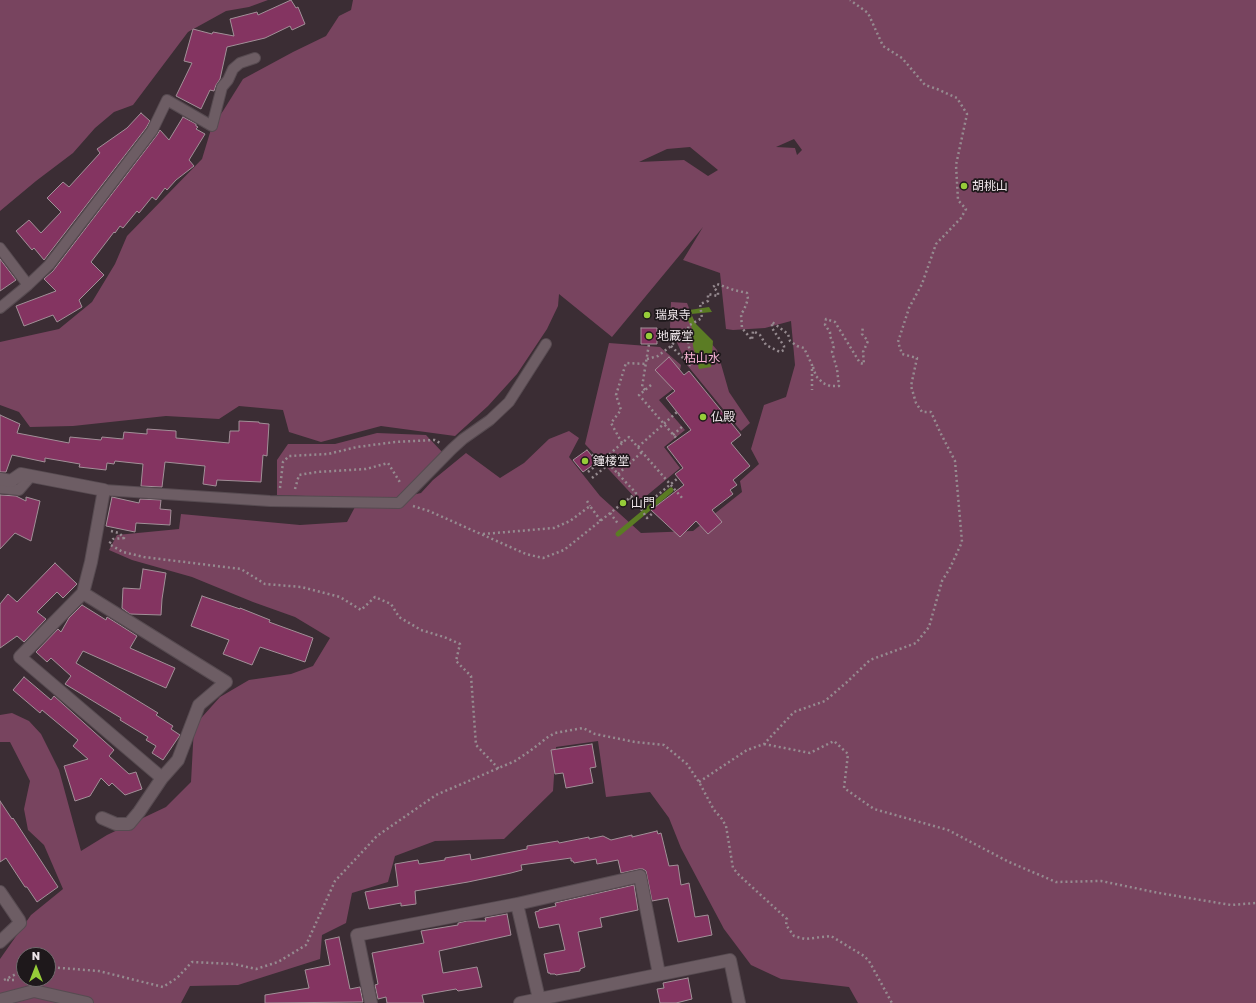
<!DOCTYPE html>
<meta charset="utf-8">
<style>
body{margin:0}
#map{position:relative;width:1256px;height:1003px;overflow:hidden;background:#3b2d34;font-family:"Golos Text",sans-serif}
canvas{display:block}
.north{position:absolute;left:16px;top:947px;width:40px;height:40px;box-sizing:border-box;background:#1e181b;border:1px solid #716a6d;border-radius:50%;rotate:0deg;font-size:11px;font-weight:700;line-height:16px;text-align:center;color:#eee5e9}
.north::after{content:'';display:block;margin:auto;width:14px;height:18px;background:#96cc39;clip-path:polygon(50% 0,100% 100%,50% 72%,0 100%)}
</style>
<div id="map">
<canvas width="1256" height="1003"></canvas>
<div class="north">N</div>
</div>
<script>
const c = document.querySelector('canvas').getContext('2d');
c.lineJoin = 'round';
function fillPath(path, color) { c.fillStyle = color; c.fill(path, 'evenodd'); }
const shape = rows => new Path2D(rows.map(r => 'M' + r).join(''));
function trace(path, color, width, dash) { c.strokeStyle = color; c.lineWidth = width; c.lineCap = dash ? 'butt' : 'round'; c.setLineDash(dash || []); c.stroke(path); }
function write(font, color, halo, rows, align = 'center') {
  c.font = font + ' "Golos Text","Noto Sans JP",sans-serif'; c.lineWidth = 3.5; c.setLineDash([]); c.textBaseline = 'middle'; c.strokeStyle = halo; c.fillStyle = color; for (const [text, x, y, turn = 0] of rows) {
    c.save(); c.translate(x, y); c.rotate((+turn || 0) * Math.PI / 180); c.textAlign = isNaN(turn) ? turn : align; if (halo) c.strokeText(text, 0, 0); c.fillText(text, 0, 0); c.restore();
  }
}
const green = shape([
 [0,0,268,0,249,7,226,11,188,32,133,105,114,112,95,128,73,153,36,181,0,211],
 [353,0,1256,0,1256,1003,858,1003,849,987,781,979,751,965,724,929,681,848,669,818,650,792,606,797,598,741,556,747,553,791,504,839,435,841,395,856,388,882,352,893,346,923,322,935,320,959,238,985,190,986,181,1003,0,1003,0,959,31,915,63,889,44,845,28,830,24,809,30,781,10,742,0,742,0,715,12,713,29,721,41,734,59,770,81,851,107,835,166,807,191,782,194,726,220,697,249,680,291,674,313,666,330,638,295,617,253,602,192,577,132,560,109,550,117,535,179,529,181,514,300,525,347,522,355,507,389,499,277,495,277,460,288,444,335,444,377,433,426,435,443,453,395,499,421,493,433,480,466,453,500,478,524,463,549,439,569,431,579,438,569,457,600,496,641,533,693,531,742,492,740,481,759,464,751,449,764,405,786,397,795,365,791,321,765,328,733,330,726,329,720,273,683,260,703,227,612,337,559,294,558,306,547,329,517,374,488,406,455,436,381,426,321,442,289,432,283,410,239,406,219,419,166,416,73,426,30,427,19,412,0,405,0,342,59,329,92,302,115,264,127,236,202,159,212,126,223,111,243,79,293,52,326,36,339,16,351,10],
 [794,139,802,150,797,155,795,148,776,147],
 [690,147,718,170,708,176,684,160,639,162,667,149],
 [24,955,48,955,48,979,24,979],
 [671,302,687,303,696,326,717,350,729,392,750,423,741,431,687,365,670,327],
 [609,343,660,347,681,365,677,386,659,400,685,430,664,447,680,468,639,502,585,444]
]);
const water = shape([
 [709,307,712,312,691,314,696,324,713,341,711,367,699,369,693,346,692,328,683,311]
]);
const stream = shape([
 [618,534,671,490]
]);
const building = shape([
 [291,0,296,8,298,7,305,24,292,30,290,26,265,38,227,47,220,79,216,85,214,91,210,90,201,109,176,96,192,63,184,61,193,29,212,34,213,32,234,36,230,19,257,12,258,15,291,0],
 [141,113,150,121,146,128,44,260,34,248,32,250,16,231,29,220,41,233,61,212,47,198,63,182,69,187,100,153,97,149,127,128,141,113],
 [183,117,196,124,196,126,198,127,196,129,205,134,189,160,194,166,176,180,167,190,165,188,156,200,152,197,139,213,137,211,123,228,120,226,115,233,114,232,91,262,104,275,79,300,82,307,57,322,53,315,24,326,16,306,56,291,44,279,53,271,157,135,160,130,169,140,183,117],
 [0,259,16,280,0,291,0,259],
 [641,328,657,328,657,344,641,344,641,328],
 [669,357,684,375,689,371,741,435,731,443,750,466,733,480,737,485,730,490,733,494,712,510,722,522,708,534,696,521,680,537,651,510,684,485,675,474,683,468,667,447,691,430,666,398,675,391,655,370,669,357],
 [0,415,20,424,17,433,69,443,70,437,101,440,102,437,123,439,124,432,147,434,147,429,176,431,176,438,229,443,230,431,239,431,239,421,259,422,259,423,269,424,267,456,263,455,261,482,217,480,216,486,203,484,205,466,165,462,162,487,141,486,143,464,115,461,114,464,107,463,106,470,79,467,80,464,45,458,45,462,12,455,6,472,0,472,0,415],
 [587,450,597,462,583,472,573,460,587,450],
 [0,495,16,496,26,501,26,497,40,501,31,541,15,533,0,549,0,495],
 [112,497,139,503,140,499,161,500,160,509,171,510,170,525,136,523,135,532,106,526,112,497],
 [55,563,77,584,63,598,57,592,37,612,46,619,24,642,17,636,0,648,0,604,8,594,17,602,55,563],
 [143,569,166,573,162,599,161,615,130,614,122,608,123,588,140,589,143,569],
 [202,596,240,609,240,608,270,620,269,622,313,638,305,662,260,647,252,665,223,654,229,640,191,626,202,596],
 [82,605,106,620,107,617,137,636,130,648,175,668,166,688,83,651,76,663,158,713,156,715,173,726,171,729,180,735,163,760,152,753,156,746,146,740,148,737,120,720,121,718,65,684,71,676,51,658,47,662,36,652,58,629,61,632,69,618,82,605],
 [24,677,51,700,54,696,114,750,109,756,129,774,136,772,142,789,125,795,112,783,109,786,101,778,90,796,75,801,64,766,88,759,73,746,78,740,42,710,40,713,13,690,24,677],
 [592,744,596,767,590,768,593,783,566,788,563,773,555,774,551,750,592,744],
 [0,801,12,819,13,818,58,887,37,902,27,887,25,887,6,858,0,862,0,801],
 [657,831,658,834,661,833,669,866,678,865,681,885,689,883,695,917,708,915,712,935,678,942,668,898,652,901,646,871,643,869,639,869,621,873,618,860,597,864,596,859,574,863,573,861,571,861,571,858,521,865,522,870,511,873,468,882,415,891,416,904,401,906,401,903,369,909,365,892,398,886,395,864,418,860,419,864,445,860,445,858,470,854,471,860,527,849,527,846,558,841,559,843,589,837,589,839,603,836,611,840,632,835,632,837,657,831],
 [634,885,638,910,600,918,602,927,578,932,585,967,580,969,580,971,556,975,555,974,550,974,550,973,548,973,544,954,565,950,559,924,539,928,535,912,539,911,539,910,556,906,555,903,634,885],
 [507,914,511,935,439,951,443,973,477,967,482,987,458,991,456,989,422,995,424,1003,387,1003,386,997,378,999,375,985,378,984,372,953,424,943,421,931,458,925,458,923,467,921,486,921,485,918,507,914],
 [339,937,350,989,360,987,363,1002,265,1003,265,995,309,988,305,970,330,965,325,940,339,937],
 [688,978,692,999,676,1003,660,1003,657,989,664,988,663,983,688,978]
]);
const path = shape([
 [671,346,690,365,693,361,688,344,689,335,688,326,702,318,700,304,708,301,708,294,718,296,718,292,713,287,717,284,734,290,747,293,748,299,744,310,741,314,742,328,752,340,753,331,760,335,766,345,780,352,784,350,784,346,772,328,772,322,788,334,790,341,797,346,804,348,812,365,812,390],
 [647,359,658,356,671,346,683,332],
 [813,367,816,376,823,383,830,386,839,386,837,369,832,352,834,346,830,336,830,332,825,325,826,319,835,322,860,363,864,364,863,352,868,341,862,334,863,326],
 [651,385,639,395,677,439],
 [645,390,642,387,649,344],
 [673,435,684,425],
 [622,443,611,423,621,410,616,395,626,363,646,364],
 [638,447,677,412],
 [592,456,596,453],
 [588,472,604,459,602,455],
 [618,474,642,452],
 [592,478,609,464],
 [280,488,283,462,289,456,328,454,357,447,395,442,435,440,440,443],
 [295,489,299,475,317,472,366,469,388,463,401,484],
 [630,498,641,509,678,478],
 [627,500,636,493,604,459,629,437,683,499],
 [587,501,590,506],
 [413,506,429,511,526,554,543,558,564,550,619,506],
 [641,509,647,518,653,513],
 [610,513,619,525],
 [111,531,119,533,124,538,113,539,109,544,123,552,144,557,241,569,265,584,301,587,340,597,361,610,375,597,391,604,399,617,421,630,444,637,460,644,456,661,471,676,476,745,499,769],
 [483,534,554,528,570,521,590,506,601,521],
 [764,744,810,753,834,741,848,754,844,788,874,809,948,830,1009,862,1056,882,1101,881,1159,893,1231,905,1256,903],
 [699,782,747,750,764,744,794,712,825,701,847,682,870,660,916,643,929,627,942,581,950,568,962,542,955,461,940,432,931,412,922,412,916,403,911,386,917,358,902,354,898,342,909,308,922,284,936,244,961,218,966,209,958,200,956,165,967,114,957,98,937,89,925,85,902,58,883,46,868,13,850,0],
 [48,967,99,971,163,987,177,978,192,962,234,964,256,969,278,962,306,945,335,881,377,836,436,795,515,761,530,751,548,737,555,733,583,728,595,734,635,742,664,745,687,764,699,782,714,810,722,819,726,826,733,868,739,875,752,887,787,919,786,925,794,936,805,939,831,936,864,956,869,961,892,1003],
 [14,980,4,980,24,970]
]);
const lane = shape([
 [0,248,28,285],
 [0,308,28,285,49,265,152,131,167,100,212,126,222,87,228,80,233,69,240,63,255,58],
 [0,488,19,490,31,476],
 [104,490,270,501,399,503,452,449,463,439,490,420,509,402,546,344]
]);
const street = shape([
 [0,479,11,481,21,474,104,490,91,562,83,593],
 [83,593,226,682,199,705,178,760,162,778,20,657,83,593],
 [102,818,116,824,129,824,139,812,162,778],
 [0,892,19,920,20,923,0,942],
 [517,904,540,1003],
 [0,1000,34,991,87,1003],
 [371,1003,357,935,517,904,640,876,659,974],
 [520,1003,730,960,739,1003]
]);
const markers = [
 [964,186,4,"#96cc39"],
 [647,315,4,"#96cc39"],
 [649,336,4,"#96cc39"],
 [703,417,4,"#96cc39"],
 [585,461,4,"#96cc39"],
 [623,503,4,"#96cc39"]
];
const poiNames = [
 ["胡桃山",972,186],
 ["瑞泉寺",655,315],
 ["地蔵堂",657,336],
 ["仏殿",711,417],
 ["鐘楼堂",593,461],
 ["山門",631,503]
];
const parkNames = [
 ["枯山水",702,358]
];
fillPath(green, '#78445f');
fillPath(water, '#5b7c24');
trace(stream, '#5b7c24', 5);
fillPath(building, '#843461');
trace(building, '#a29098', 1);
trace(lane, '#574b51', 12);
trace(street, '#574b51', 14);
trace(path, '#968b90', 2.5, [2, 3]);
trace(lane, '#6d5d64', 10);
trace(street, '#6d5d64', 12);
for (const [x, y, r, color] of markers) { const dot = new Path2D(); dot.arc(x, y, r, 0, 2 * Math.PI); c.fillStyle = color; c.fill(dot); trace(dot, '#1e181b', 1.5); }
write('12px', '#eee5e9', '#1e181b', poiNames, 'left');
write('12px', '#fbb6d7', '#1e181b', parkNames);
</script>
